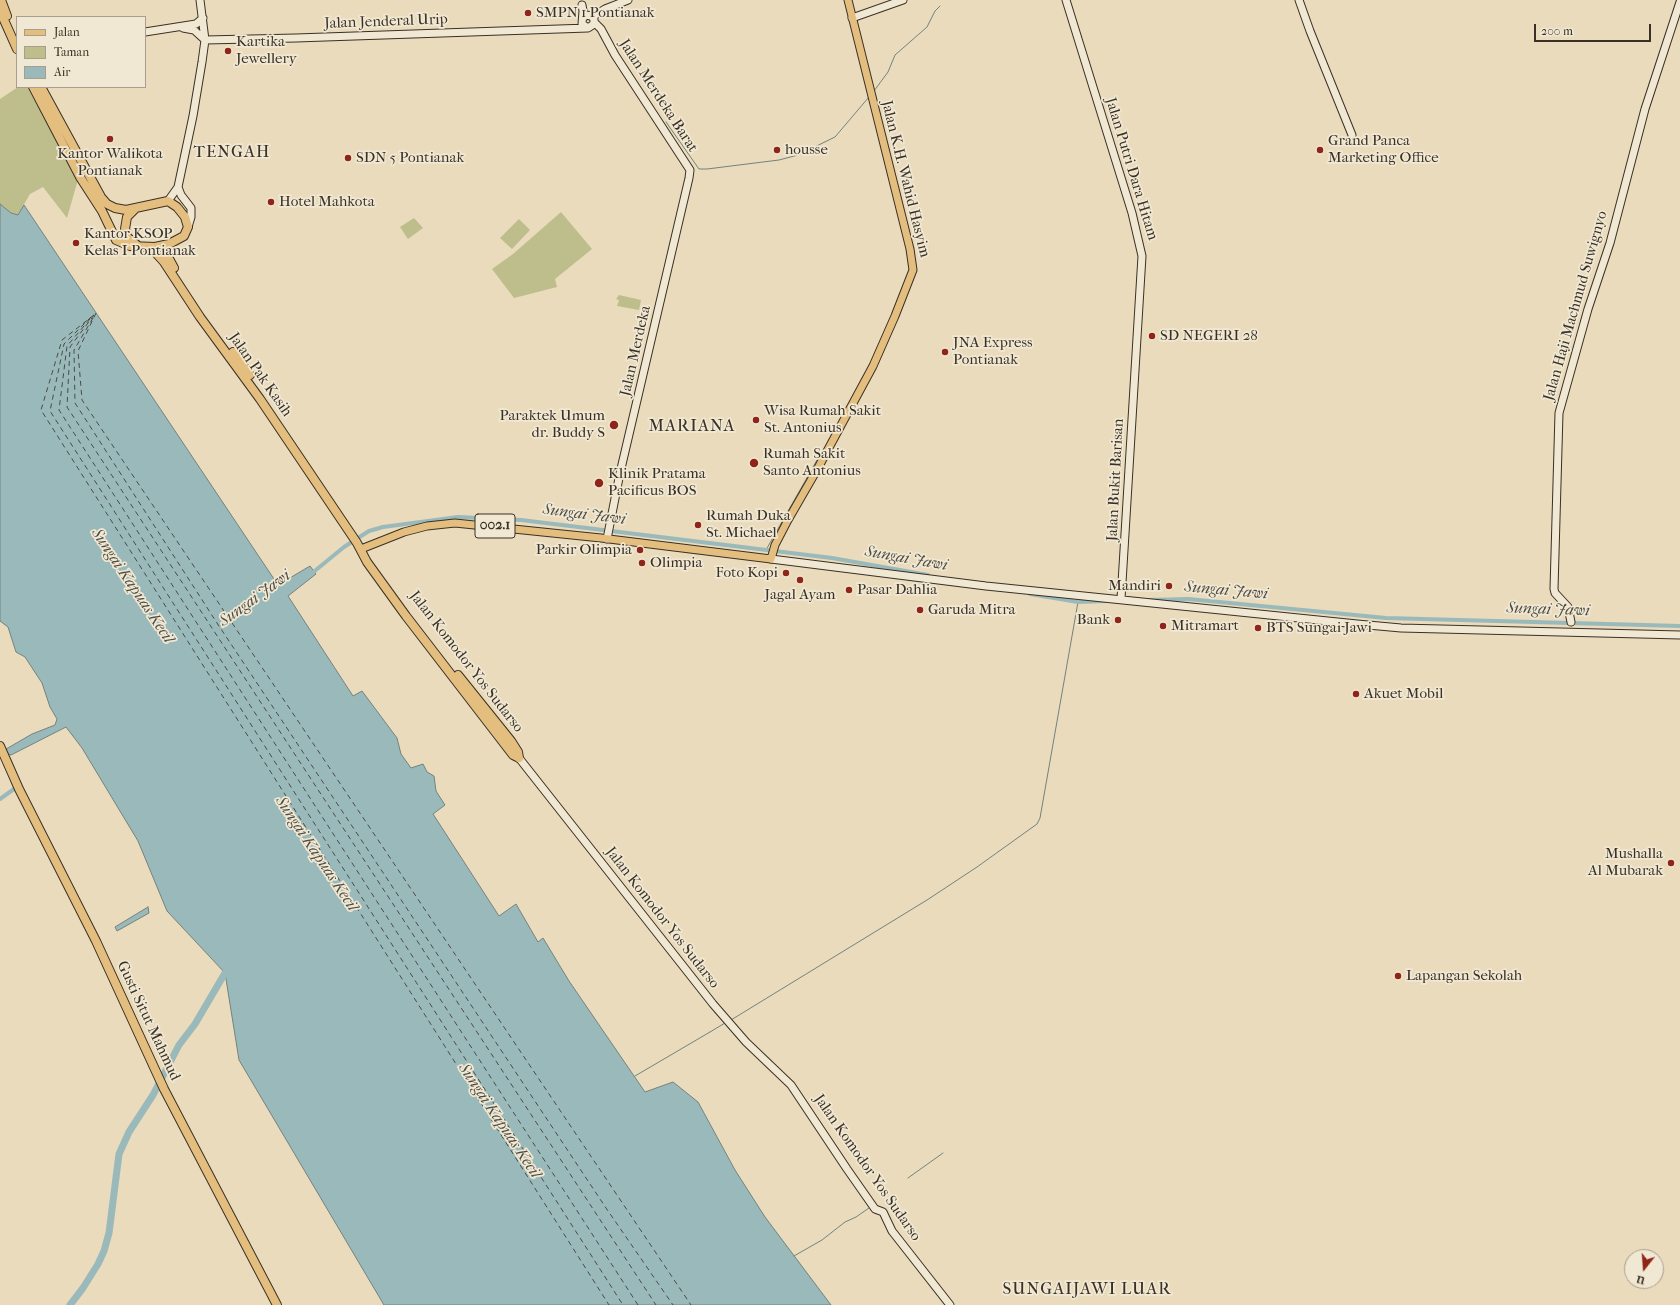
<!DOCTYPE html>
<style>
body{margin:0}
#map{position:relative;width:1680px;height:1305px;overflow:hidden;background:#e9dbbc;font-family:"IM FELL French Canon",serif}
canvas{display:block}
.legend{position:absolute;left:16px;top:16px;width:130px;height:72px;box-sizing:border-box;background:#f1e8d3;border:1px solid #a89e8d;margin:0;padding:5px 7px;list-style:none;font-size:12px;color:#3a3025}
.legend li{display:flex;align-items:center;gap:8px;height:20px}
.legend b{width:20px;border:1px solid #a89e8d}
.north{position:absolute;left:1624px;top:1249px;width:40px;height:40px;box-sizing:border-box;background:#f1e8d3;border:1px solid #a89e8d;border-radius:50%;rotate:197deg;font-size:11px;font-weight:700;line-height:16px;text-align:center;color:#3a3025}
.north::after{content:'';display:block;margin:auto;width:14px;height:18px;background:#8f2418;clip-path:polygon(50% 0,100% 100%,50% 72%,0 100%)}
.scale{position:absolute;left:1534px;top:24px;width:117px;height:18px;box-sizing:border-box;border:2px solid #3a3025;border-top:0;padding-left:5px;font-size:12px;line-height:14px;white-space:nowrap;color:#3a3025;-webkit-text-stroke:3px #f1e8d3;paint-order:stroke}
</style>
<div id="map">
<canvas width="1680" height="1305"></canvas>
<ul class="legend">
<li><b style="height:5px;background:#e4be7e"></b>Jalan</li>
<li><b style="height:11px;background:#bdbe8c"></b>Taman</li>
<li><b style="height:11px;background:#9ab9ba"></b>Air</li>
</ul>
<div class="north">U</div>
<div class="scale">200 m</div>
</div>
<script>
const c = document.querySelector('canvas').getContext('2d');
c.lineJoin = 'round';
function fillPath(path, color) { c.fillStyle = color; c.fill(path, 'evenodd'); }
const shape = rows => new Path2D(rows.map(r => 'M' + r).join(''));
function trace(path, color, width, dash) { c.strokeStyle = color; c.lineWidth = width; c.lineCap = dash ? 'butt' : 'round'; c.setLineDash(dash || []); c.stroke(path); }
function write(font, color, halo, rows, align = 'center') {
  c.font = font + ' "IM FELL French Canon",serif'; c.lineWidth = 3.5; c.setLineDash([]); c.textBaseline = 'middle'; c.strokeStyle = halo; c.fillStyle = color; for (const [text, x, y, turn = 0] of rows) {
    c.save(); c.translate(x, y); c.rotate((+turn || 0) * Math.PI / 180); c.textAlign = isNaN(turn) ? turn : align; if (halo) c.strokeText(text, 0, 0); c.fillText(text, 0, 0); c.restore();
  }
}
const green = shape([
 [18,87,27,87,79,181,77,183,67,218,43,187,30,194,18,215,11,213,0,204,0,99],
 [561,212,592,249,555,279,557,287,514,298,492,269,513,254],
 [414,218,423,228,408,239,400,227],
 [519,219,530,230,512,249,500,238],
 [619,295,641,300,639,310,617,306,619,300,616,299]
]);
const water = shape([
 [0,204,11,213,18,215,24,205,278,585,310,566,316,574,288,596,353,696,362,691,397,738,401,754,411,768,423,764,427,772,434,776,436,791,445,805,433,814,499,916,516,904,538,942,543,938,569,981,645,1092,673,1082,698,1102,735,1170,765,1217,831,1305,384,1305,239,1060,225,973,167,911,138,841,82,748,66,727,11,755,1,752,32,734,55,725,57,719,50,707,42,683,25,657,16,652,8,627,0,621,0,204],
 [148,907,149,913,117,931,115,927,148,907]
]);
const stream = shape([
 [874,91,888,72,895,55,927,27,935,11,940,6],
 [666,122,699,169,707,169,779,160,798,155,835,137,869,97],
 [766,550,821,453],
 [731,1020,927,900,977,867,1037,824,1040,818,1078,602],
 [710,1032,725,1023],
 [635,1076,710,1032],
 [908,1178,943,1153],
 [794,1256,822,1240,845,1222,856,1217,869,1208]
]);
const canal = shape([
 [311,574,344,547,369,531,383,527,458,517,521,520,832,558,928,575],
 [1030,594,1078,602,1106,601],
 [1149,600,1188,599,1386,618,1680,626],
 [0,799,14,789,15,785]
]);
const river = shape([
 [70,1305,83,1288,98,1264,104,1251,109,1233,119,1154,129,1132,153,1095,179,1045,195,1024,225,973]
]);
const ferry = shape([
 [96,313,78,351,82,400,691,1305],
 [94,315,70,347,67,407,656,1305],
 [94,315,62,340,41,410,609,1305],
 [91,317,64,344,50,411,623,1305],
 [93,318,74,350,75,403,217,623,606,1208,673,1305],
 [90,319,67,346,59,410,638,1305]
]);
const secondary = shape([
 [1066,0,1132,213,1142,256,1121,599],
 [1299,0,1310,31,1352,135],
 [582,5,583,11,582,24,588,28,594,24,594,19,591,16,586,15,583,18],
 [592,17,605,9,628,0],
 [852,18,903,0],
 [594,22,601,29,615,55,690,170,689,178,620,473,607,539],
 [183,28,194,30,205,40],
 [145,32,196,24,203,18],
 [205,40,296,38,588,28],
 [178,187,181,195,191,208,191,217,188,227],
 [168,201,178,187,193,116,202,62,205,40,200,0],
 [771,559,986,586,1357,624,1401,628,1680,635],
 [1571,622,1568,607,1555,593,1554,589,1559,413,1588,309,1610,243,1645,109,1680,2],
 [519,758,713,1004,746,1042,791,1085,847,1169,875,1209,883,1212,892,1231,950,1305]
]);
const primary = shape([
 [361,549,404,532,427,526,455,523,601,538,771,559,775,545,788,520,818,468,873,366,895,316,913,270,910,249,848,0]
]);
const highway = shape([
 [1,0,7,16],
 [0,11,17,49],
 [33,87,80,177,102,211,116,240,130,246,155,247,169,244,184,236,188,227,185,217,177,207,168,201,126,210,115,208,107,204,101,197,41,87],
 [135,209,127,217,125,229,127,237,137,245],
 [169,244,167,253,168,257,174,268],
 [144,247,155,252,164,262,200,317,260,399,357,543,367,562,406,616,513,755,519,758],
 [233,352,250,375],
 [458,675,511,741,518,752,519,758],
 [0,746,19,789,96,941,164,1089,277,1305]
]);
const markers = [
 [528,13,4,"#8f2418"],
 [228,51,4,"#8f2418"],
 [110,139,4,"#8f2418"],
 [777,150,4,"#8f2418"],
 [1320,150,4,"#8f2418"],
 [348,158,4,"#8f2418"],
 [271,202,4,"#8f2418"],
 [76,243,4,"#8f2418"],
 [1152,336,4,"#8f2418"],
 [945,352,4,"#8f2418"],
 [756,420,4,"#8f2418"],
 [614,425,5,"#8f2418"],
 [754,463,5,"#8f2418"],
 [599,483,5,"#8f2418"],
 [698,525,4,"#8f2418"],
 [640,550,4,"#8f2418"],
 [642,563,4,"#8f2418"],
 [786,573,4,"#8f2418"],
 [800,580,4,"#8f2418"],
 [1169,586,4,"#8f2418"],
 [849,590,4,"#8f2418"],
 [920,610,4,"#8f2418"],
 [1118,620,4,"#8f2418"],
 [1163,626,4,"#8f2418"],
 [1258,628,4,"#8f2418"],
 [1356,694,4,"#8f2418"],
 [1671,863,4,"#8f2418"],
 [1398,976,4,"#8f2418"]
];
const shields = [
 [495,526,40]
];
const shieldNames = [
 ["002.1",495,526]
];
const poiNames = [
 ["SMPN 1 Pontianak",536,13],
 ["Kartika",236,42],
 ["Jewellery",236,59],
 ["Grand Panca",1328,141],
 ["Marketing Office",1328,158],
 ["housse",785,150],
 ["Kantor Walikota",110,154,"center"],
 ["Pontianak",110,171,"center"],
 ["SDN 5 Pontianak",356,158],
 ["Hotel Mahkota",279,202],
 ["Kantor KSOP",84,234],
 ["Kelas I Pontianak",84,251],
 ["SD NEGERI 28",1160,336],
 ["JNA Express",953,343],
 ["Pontianak",953,360],
 ["Wisa Rumah Sakit",764,411],
 ["St. Antonius",764,428],
 ["Paraktek Umum",605,416,"right"],
 ["dr. Buddy S",605,433,"right"],
 ["Rumah Sakit",763,454],
 ["Santo Antonius",763,471],
 ["Klinik Pratama",608,474],
 ["Pacificus BOS",608,491],
 ["Rumah Duka",706,516],
 ["St. Michael",706,533],
 ["Parkir Olimpia",632,550,"right"],
 ["Olimpia",650,563],
 ["Foto Kopi",778,573,"right"],
 ["Mandiri",1161,586,"right"],
 ["Pasar Dahlia",857,590],
 ["Jagal Ayam",800,595,"center"],
 ["Garuda Mitra",928,610],
 ["Bank",1110,620,"right"],
 ["Mitramart",1171,626],
 ["BTS Sungai Jawi",1266,628],
 ["Akuet Mobil",1364,694],
 ["Mushalla",1663,854,"right"],
 ["Al Mubarak",1663,871,"right"],
 ["Lapangan Sekolah",1406,976]
];
const streetNames = [
 ["Jalan Jenderal Urip",386,22,-2],
 ["Jalan Merdeka Barat",658,96,57],
 ["Jalan Putri Dara Hitam",1131,169,73],
 ["Jalan K.H. Wahid Hasyim",905,179,76],
 ["Jalan Haji Machmud Suwignyo",1576,306,-74],
 ["Jalan Merdeka",636,351,-77],
 ["Jalan Pak Kasih",260,375,55],
 ["Jalan Bukit Barisan",1116,480,-87],
 ["Jalan Komodor Yos Sudarso",466,662,52],
 ["Jalan Komodor Yos Sudarso",662,918,52],
 ["Gusti Situt Mahmud",148,1021,65],
 ["Jalan Komodor Yos Sudarso",867,1168,55]
];
const waterNames = [
 ["Sungai Jawi",584,515,7],
 ["Sungai Jawi",906,559,10],
 ["Sungai Kapuas Kecil",132,586,56],
 ["Sungai Jawi",1226,591,5],
 ["Sungai Jawi",255,599,-36],
 ["Sungai Jawi",1548,610,2],
 ["Sungai Kapuas Kecil",316,854,56],
 ["Sungai Kapuas Kecil",499,1121,56]
];
const quarterNames = [
 ["TENGAH",232,153],
 ["MARIANA",692,427],
 ["SUNGAIJAWI LUAR",1087,1290]
];
fillPath(green, '#bdbe8c');
fillPath(water, '#9ab9ba');
trace(water, '#74827e', 1);
trace(stream, '#74827e', 1);
trace(canal, '#9ab9ba', 4);
trace(river, '#9ab9ba', 7);
trace(ferry, '#4d4b43', 1, [5, 4]);
trace(secondary, '#3a3025', 9);
trace(primary, '#3a3025', 9);
trace(highway, '#3a3025', 10);
trace(secondary, '#f1e8d3', 7);
trace(primary, '#e4be7e', 7);
trace(highway, '#e4be7e', 8);
for (const [x, y, r, color] of markers) { const dot = new Path2D(); dot.arc(x, y, r, 0, 2 * Math.PI); c.fillStyle = color; c.fill(dot); trace(dot, '#f1e8d3', 1.5); }
for (const [x, y, w] of shields) { const box = new Path2D(); box.roundRect(x - w / 2, y - 12, w, 24, 3); c.fillStyle = '#f1e8d3'; c.fill(box); trace(box, '#3a3025', 1); }
write('bold 14px', '#3a3025', null, shieldNames);
write('15px', '#3a3025', '#f1e8d3', poiNames, 'left');
write('15px', '#3a3025', '#f1e8d3', streetNames);
write('italic 16px', '#4d4b43', '#f1e8d3', waterNames);
c.letterSpacing = '1px';
write('17px', '#3a3025', '#f1e8d3', quarterNames);
c.letterSpacing = '0px';
</script>
